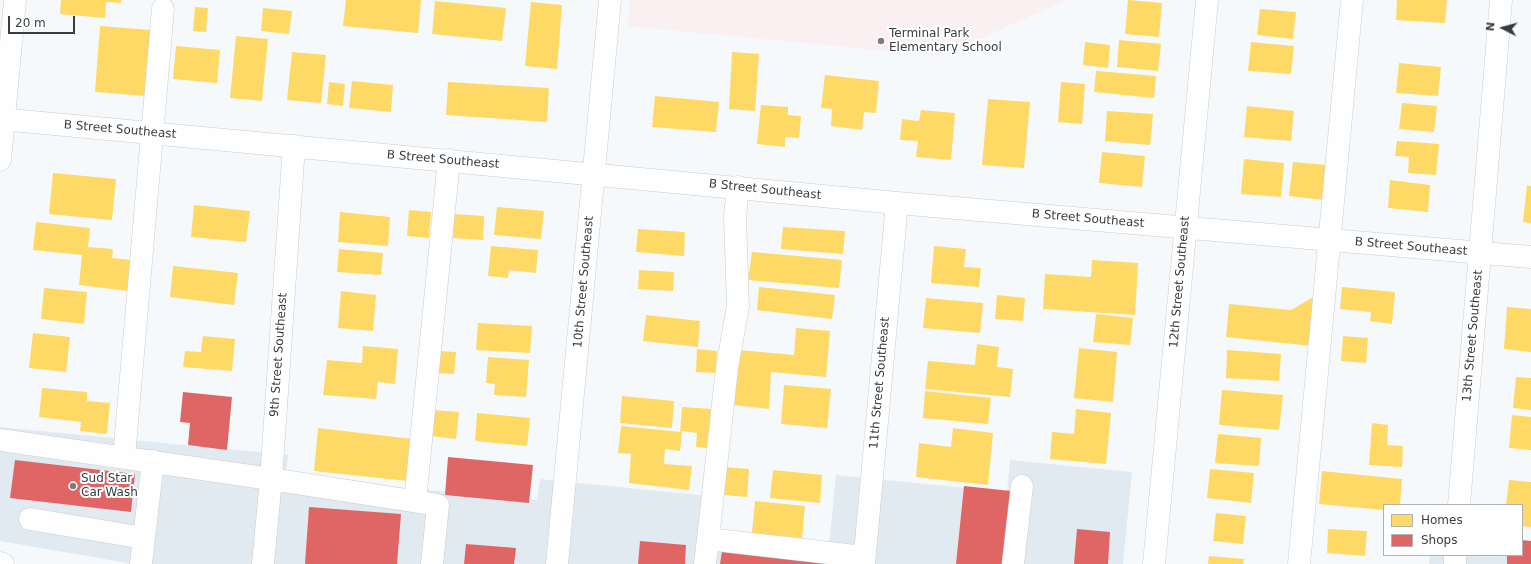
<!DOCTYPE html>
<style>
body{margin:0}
#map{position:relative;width:1531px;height:564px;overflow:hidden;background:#f6f9fb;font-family:"DejaVu Sans",sans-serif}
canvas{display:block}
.legend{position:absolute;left:1383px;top:504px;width:140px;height:52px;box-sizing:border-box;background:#fff;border:1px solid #b0b1b2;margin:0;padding:5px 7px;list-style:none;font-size:12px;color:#393c3f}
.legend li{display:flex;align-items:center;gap:8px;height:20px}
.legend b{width:20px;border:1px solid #b0b1b2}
.north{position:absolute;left:1483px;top:8px;width:40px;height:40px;-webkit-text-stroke:3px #fff;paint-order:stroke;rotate:276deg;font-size:11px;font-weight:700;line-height:16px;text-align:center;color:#393c3f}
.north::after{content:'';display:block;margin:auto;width:14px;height:18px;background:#393c3f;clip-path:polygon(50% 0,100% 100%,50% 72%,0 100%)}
.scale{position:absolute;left:8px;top:16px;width:67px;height:18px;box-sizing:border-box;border:2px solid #393c3f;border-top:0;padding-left:5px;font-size:12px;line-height:14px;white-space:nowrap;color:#393c3f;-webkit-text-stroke:3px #fff;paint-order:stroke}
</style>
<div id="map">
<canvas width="1531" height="564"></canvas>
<ul class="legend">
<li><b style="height:11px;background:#ffd966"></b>Homes</li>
<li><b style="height:11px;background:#e06666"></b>Shops</li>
</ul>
<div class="north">N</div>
<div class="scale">20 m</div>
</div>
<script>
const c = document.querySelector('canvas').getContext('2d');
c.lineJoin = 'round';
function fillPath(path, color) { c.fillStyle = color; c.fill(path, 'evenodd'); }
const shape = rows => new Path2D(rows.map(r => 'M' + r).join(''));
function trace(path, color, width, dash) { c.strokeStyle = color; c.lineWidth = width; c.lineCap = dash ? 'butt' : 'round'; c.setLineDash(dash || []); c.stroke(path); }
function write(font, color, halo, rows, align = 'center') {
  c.font = font + ' "DejaVu Sans",sans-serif'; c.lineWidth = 4; c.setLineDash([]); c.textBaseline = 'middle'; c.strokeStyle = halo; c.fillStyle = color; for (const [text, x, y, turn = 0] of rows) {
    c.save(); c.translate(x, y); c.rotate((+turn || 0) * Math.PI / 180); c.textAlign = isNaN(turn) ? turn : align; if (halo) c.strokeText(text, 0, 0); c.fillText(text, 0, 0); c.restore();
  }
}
const built = shape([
 [0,427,288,455,286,475,385,486,537,500,540,479,718,497,714,533,829,544,836,475,1007,492,1010,460,1132,472,1123,564,133,564,0,541],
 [1430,555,1522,555,1531,564,1429,564]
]);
const education = shape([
 [630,0,1068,0,940,56,627,26]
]);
const homes = shape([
 [61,0,121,0,121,3,106,2,105,18,60,14],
 [346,0,421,0,418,33,343,26],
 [1128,0,1162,3,1159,37,1125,34],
 [1397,0,1447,0,1445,23,1396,20],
 [435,1,506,8,502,41,432,34],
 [531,2,562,5,557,69,525,66],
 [195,7,208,8,206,32,193,31],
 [263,8,292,11,289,34,261,31],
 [1260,9,1296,12,1293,39,1257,35],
 [100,26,152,30,147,96,95,92],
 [236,36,268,39,262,101,230,98],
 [1119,40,1161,44,1158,71,1117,67],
 [1085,42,1110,45,1108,68,1083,65],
 [1251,42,1294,46,1291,74,1248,71],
 [176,46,220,50,217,83,173,79],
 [292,52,326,55,321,103,287,100],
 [732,52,759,54,755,111,729,109],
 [1399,63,1441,67,1438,96,1396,93],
 [1096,71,1156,76,1154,98,1094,92],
 [825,75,879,81,876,113,864,112,862,130,831,126,832,109,821,108],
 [352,81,393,85,391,112,349,108],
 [329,82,345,84,343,106,327,104],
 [448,82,549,88,547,122,446,115],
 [1061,82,1085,84,1082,124,1058,122],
 [655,96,719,102,716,132,652,127],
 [988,99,1030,102,1024,168,982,165],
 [1402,103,1437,106,1434,132,1399,129],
 [761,105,788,107,788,115,801,116,799,138,785,137,785,147,757,144],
 [1247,106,1294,111,1291,141,1244,137],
 [921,110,955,113,951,160,916,157,918,141,900,140,902,119,919,121],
 [1107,111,1153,114,1150,145,1105,141],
 [1397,141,1439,144,1436,175,1408,173,1409,157,1395,156],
 [1102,152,1145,156,1142,187,1099,183],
 [1244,159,1284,163,1281,197,1241,194],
 [1293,162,1326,165,1323,200,1289,196],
 [53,173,116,179,112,220,49,214],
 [1390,180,1430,185,1428,212,1388,208],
 [1527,185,1531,186,1531,223,1523,222],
 [194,205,250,211,246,242,191,237],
 [497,207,544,211,541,239,494,235],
 [409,210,431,212,429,238,407,236],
 [340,212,390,217,388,246,338,242],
 [454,214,484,216,483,240,453,238],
 [36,222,90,228,88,247,113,249,112,258,131,260,128,291,79,285,82,255,33,250],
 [783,227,845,231,843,254,781,249],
 [638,229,685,232,684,256,636,252],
 [491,246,538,250,536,273,509,270,508,278,488,276],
 [934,246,966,249,964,267,981,268,979,287,931,283],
 [339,249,383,253,381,275,337,272],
 [752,252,842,260,839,288,748,280],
 [1092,260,1138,263,1135,315,1043,309,1045,274,1091,277],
 [173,266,238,273,234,305,170,297],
 [639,270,674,272,673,291,638,289],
 [759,287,835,295,832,319,757,310],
 [1342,287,1395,292,1392,324,1370,321,1371,312,1340,309],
 [44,288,87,292,84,324,41,319],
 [341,291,376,295,373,331,338,328],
 [997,295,1025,298,1023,321,995,319],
 [1317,295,1312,346,1226,337,1229,304,1291,310],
 [926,298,983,303,980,333,923,328],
 [1507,307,1531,309,1531,352,1504,349],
 [1096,314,1133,318,1130,345,1093,342],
 [646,315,700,321,698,347,643,341],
 [478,323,532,326,530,353,476,350],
 [796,328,830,331,826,377,771,372,769,409,734,405,739,350,794,355],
 [33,333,70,337,66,372,29,368],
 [203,336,235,339,232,371,183,367,185,351,201,352],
 [1343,336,1368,338,1366,363,1341,361],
 [977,344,999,347,997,367,1013,369,1010,397,925,389,928,361,975,365],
 [363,346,398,349,395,384,378,382,376,399,323,395,327,360,362,363],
 [1079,348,1117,352,1113,402,1074,398],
 [697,349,717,351,716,373,696,372],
 [1227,350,1281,354,1279,381,1226,378],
 [438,351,456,352,454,374,437,373],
 [488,357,529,360,526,397,494,395,495,384,486,383],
 [1516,377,1531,378,1531,410,1513,408],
 [784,385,831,389,827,428,781,424],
 [42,388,87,392,87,401,110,403,107,434,80,431,81,422,39,417],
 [1222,390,1283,395,1279,430,1219,425],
 [925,391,991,398,988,424,923,418],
 [622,396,674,401,672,428,620,423],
 [682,407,712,409,709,448,696,447,697,433,682,431,680,451,665,449,664,464,692,466,689,490,629,483,631,454,618,453,621,426,680,432],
 [1076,409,1111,413,1106,464,1050,459,1052,432,1074,434],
 [433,410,459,412,456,439,430,436],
 [477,413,530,418,527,446,475,441],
 [1512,415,1531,417,1531,450,1509,448],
 [1372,423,1388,425,1387,445,1403,446,1402,467,1369,465],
 [318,428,412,439,407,481,314,471],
 [953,428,993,433,988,485,916,477,919,443,951,447],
 [1218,434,1261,438,1259,466,1215,463],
 [724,467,749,469,747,497,723,495],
 [1210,469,1254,473,1251,503,1207,498],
 [773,470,822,475,820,503,770,498],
 [1322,471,1402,479,1400,505,1384,505,1384,510,1319,504],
 [1509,480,1531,482,1531,527,1522,526,1522,505,1506,505],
 [755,501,805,506,802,538,752,533],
 [1216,513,1246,516,1243,544,1213,541],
 [1328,529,1367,531,1365,556,1327,553],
 [1209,556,1244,559,1243,564,1208,564]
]);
const shops = shape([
 [183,392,232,397,227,450,188,445,190,423,180,422],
 [448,457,533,465,529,503,445,495],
 [15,460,135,474,131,512,10,498],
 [964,486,1011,491,1004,564,956,564],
 [309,507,401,514,397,564,305,564],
 [1077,529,1110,532,1108,564,1074,564],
 [1522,540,1531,541,1531,564,1507,564,1507,555,1522,555],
 [640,541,686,545,685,564,638,564],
 [466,544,516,548,514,564,464,564],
 [722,551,827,563,827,564,720,564]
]);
const minor = shape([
 [0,119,897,203,1531,257],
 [0,160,15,0],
 [0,440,271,479,438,505,432,564],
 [124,457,163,9],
 [415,501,449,160],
 [1459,505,1501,0],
 [30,519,144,538],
 [708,539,727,368,738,306,735,217,738,187],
 [141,564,153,461],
 [263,564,271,479,294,146],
 [557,564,610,0],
 [705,564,708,539,864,557],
 [864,564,897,203],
 [1013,564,1022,486],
 [1154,564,1207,0],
 [1299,564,1352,0],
 [1455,564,1455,555]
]);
const major = shape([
 [0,563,3,564]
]);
const markers = [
 [881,41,4,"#7b7e81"],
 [73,486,4,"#7b7e81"]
];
const poiNames = [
 ["Terminal Park",889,34],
 ["Elementary School",889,48],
 ["Sud Star",81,479],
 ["Car Wash",81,493]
];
const streetNames = [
 ["B Street Southeast",120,130,5],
 ["B Street Southeast",443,160,5],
 ["B Street Southeast",765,190,6],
 ["B Street Southeast",1088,219,5],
 ["B Street Southeast",1411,247,5],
 ["10th Street Southeast",584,282,-85],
 ["12th Street Southeast",1180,282,-85],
 ["13th Street Southeast",1473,336,-85],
 ["9th Street Southeast",279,355,-86],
 ["11th Street Southeast",880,383,-85]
];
fillPath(built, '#e2eaf1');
fillPath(education, '#faf0f2');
fillPath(homes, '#ffd966');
fillPath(shops, '#e06666');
trace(minor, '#c9ccce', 23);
trace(major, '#c9ccce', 23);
trace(minor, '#fefefe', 22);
trace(major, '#fefefe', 22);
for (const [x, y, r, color] of markers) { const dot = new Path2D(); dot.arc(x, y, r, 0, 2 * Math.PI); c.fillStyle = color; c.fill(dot); trace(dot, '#fff', 1.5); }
write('12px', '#393c3f', '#fff', poiNames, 'left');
write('12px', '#393c3f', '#fff', streetNames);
</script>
